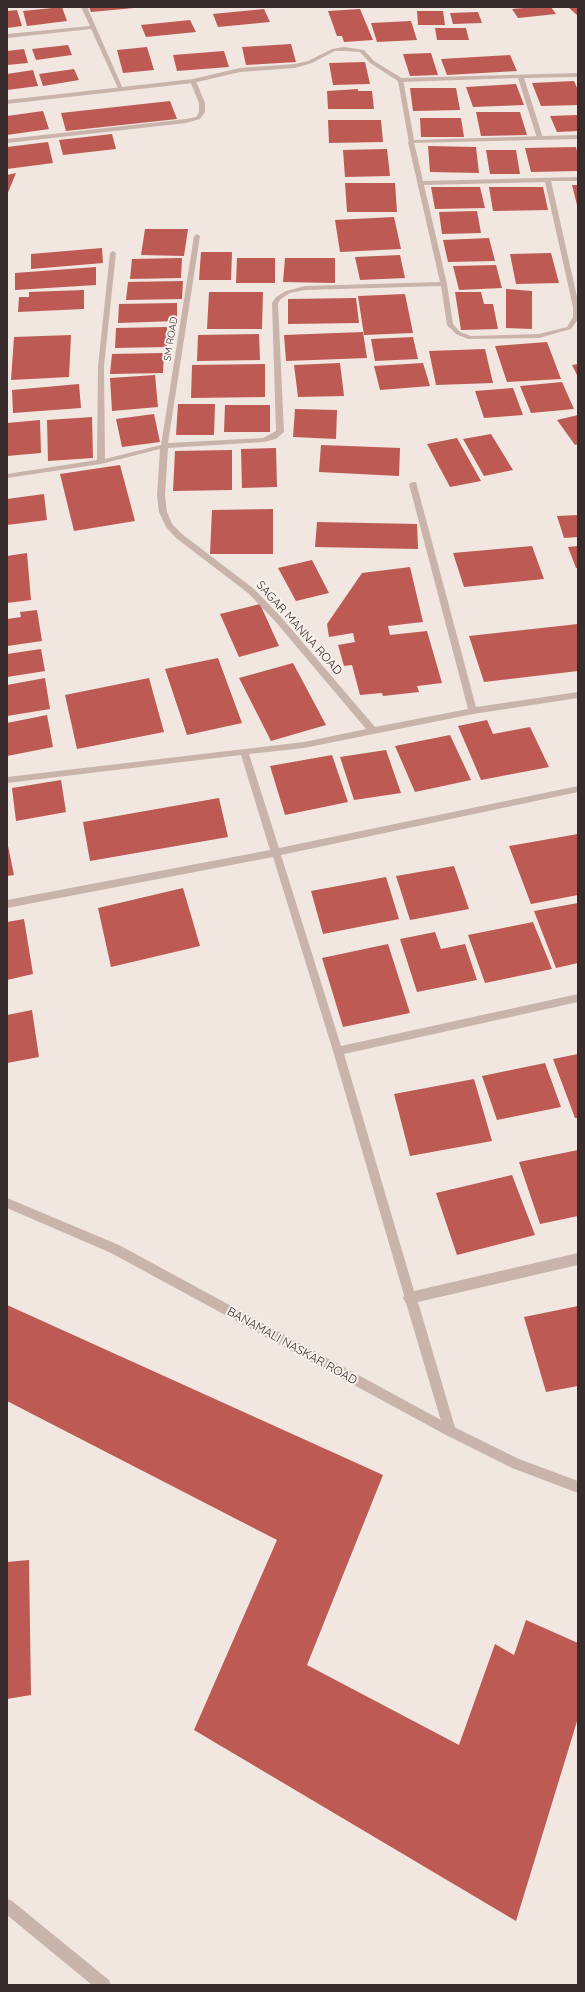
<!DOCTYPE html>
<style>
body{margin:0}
#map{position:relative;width:585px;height:1992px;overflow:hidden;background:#f1e6e0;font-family:Quicksand,sans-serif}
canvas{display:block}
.frame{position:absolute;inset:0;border:8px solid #372c2b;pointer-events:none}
</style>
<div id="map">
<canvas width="585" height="1992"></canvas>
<div class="frame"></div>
</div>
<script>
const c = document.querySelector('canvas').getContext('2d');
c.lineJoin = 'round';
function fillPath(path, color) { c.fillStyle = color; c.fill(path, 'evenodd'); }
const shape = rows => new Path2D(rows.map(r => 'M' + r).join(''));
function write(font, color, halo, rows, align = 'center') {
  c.font = font + ' Quicksand,sans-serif'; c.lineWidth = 4; c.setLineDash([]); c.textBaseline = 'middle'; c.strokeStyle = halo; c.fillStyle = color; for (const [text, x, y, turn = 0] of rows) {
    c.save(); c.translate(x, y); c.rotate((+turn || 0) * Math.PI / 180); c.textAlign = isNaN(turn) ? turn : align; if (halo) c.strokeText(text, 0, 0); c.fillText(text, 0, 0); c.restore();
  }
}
const building = shape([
 [62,7,67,21,27,26,23,11],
 [89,7,134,7,134,8,91,12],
 [534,7,551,7,556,14,518,18,512,9],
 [568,7,578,7,578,15,577,15],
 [264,9,270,22,218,27,213,14],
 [360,9,373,40,344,42,342,36,337,36,328,11],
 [17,10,22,26,7,28,7,11],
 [417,11,443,11,445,25,418,25],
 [478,12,482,23,453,24,450,13],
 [190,20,196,32,146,37,141,25],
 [411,21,417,40,377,42,371,23],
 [435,28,466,28,469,40,437,40],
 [291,44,296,62,246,65,242,47],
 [68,45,72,55,36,60,32,49],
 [147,47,154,70,123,73,117,50],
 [24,49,28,63,7,65,7,51],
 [224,51,229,67,177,71,173,55],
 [431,53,438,75,410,76,403,54],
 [510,55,517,71,447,75,441,59],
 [365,62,370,84,333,85,329,63],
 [74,69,79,80,43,86,39,74],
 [33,70,38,86,7,90,7,74],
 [574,81,578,90,578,105,541,106,532,83],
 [516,84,524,105,473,107,466,87],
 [410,88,456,88,460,110,413,111],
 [358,89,358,91,372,91,374,109,328,109,327,91],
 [170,101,177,119,66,131,61,113],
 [43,111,49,129,7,135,7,116],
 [476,112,520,112,527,135,481,136],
 [578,115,578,131,557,132,550,116],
 [420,118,461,118,464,137,421,137],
 [328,120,381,120,383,142,329,143],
 [112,134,116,149,63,155,59,140],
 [48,142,53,163,7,169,7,147],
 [428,146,476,147,479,173,430,172],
 [576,147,578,156,578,171,531,172,525,148],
 [387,149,390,176,345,177,343,150],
 [486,150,516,150,520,174,490,174],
 [16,173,7,195,7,175],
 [345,183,395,183,397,212,347,212],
 [572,185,578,185,578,205,577,205],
 [431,187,480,187,485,208,435,209],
 [489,187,543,187,548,210,493,211],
 [477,211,481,233,442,234,439,212],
 [394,217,401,249,340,252,335,220],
 [145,229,188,229,184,256,141,255],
 [489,238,495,261,448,262,443,240],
 [102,248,103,263,31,269,31,254],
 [201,252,232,252,231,280,199,280],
 [551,253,559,283,516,284,510,254],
 [400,255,405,278,360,280,355,257],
 [182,258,181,278,130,279,132,259],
 [237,258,275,258,275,283,236,283],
 [285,258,335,258,335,283,283,282],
 [496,265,502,288,459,290,453,266],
 [96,267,96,285,15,290,15,273],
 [183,281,182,299,126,300,128,282],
 [506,289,532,291,532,329,506,328],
 [84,290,84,309,18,312,19,297,29,297,29,292],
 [209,292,263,292,262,329,207,329],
 [455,292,481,292,484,304,493,304,498,329,461,330],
 [405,294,413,333,364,335,358,296],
 [356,298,359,323,288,324,288,299],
 [177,303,177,321,118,323,119,304],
 [167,327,167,347,115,348,116,328],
 [363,332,367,358,286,361,284,335],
 [259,334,260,360,197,361,198,335],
 [71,335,69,377,11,380,14,337],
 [413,337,418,359,375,361,371,339],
 [547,342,561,379,507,382,495,346],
 [485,349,493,383,436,385,429,351],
 [164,353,163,373,110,374,112,354],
 [340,363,344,396,298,397,294,365],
 [423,363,430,386,380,390,374,366],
 [265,364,265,397,191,398,192,365],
 [578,364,578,377,572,365],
 [155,375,158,407,112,411,110,378],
 [562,382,574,409,531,413,520,386],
 [79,384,81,408,13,413,12,390],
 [513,388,523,415,484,418,475,391],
 [178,404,215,404,214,435,176,435],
 [225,405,270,405,270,432,224,432],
 [295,409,337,410,336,439,293,437],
 [154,414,160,442,122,447,116,419],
 [578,415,578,444,575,445,557,420],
 [92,417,93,458,48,461,47,420],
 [40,420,41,453,7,456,7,423],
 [491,434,513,470,484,476,463,439],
 [457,438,481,481,450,487,427,444],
 [321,445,400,448,399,476,319,472],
 [276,448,277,487,242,488,241,449],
 [232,450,232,490,173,491,175,451],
 [120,465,135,521,74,531,60,474],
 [44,494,47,520,7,525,7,499],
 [273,509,273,554,210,554,212,510],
 [578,515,578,537,564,538,557,516],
 [317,522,417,524,418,549,315,547],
 [532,546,544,579,464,587,453,553],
 [578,546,578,568,576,568,568,547],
 [27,553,31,600,7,603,7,556],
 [312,560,329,593,296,601,278,568],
 [410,567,423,622,388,626,390,635,427,631,442,683,417,686,419,692,383,696,382,693,360,695,352,665,344,666,338,645,355,642,353,633,329,637,327,624,362,573],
 [260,604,279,646,239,657,220,614],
 [37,610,42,641,7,646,7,619,21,617,20,612],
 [578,624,578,671,484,682,469,636],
 [41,649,45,671,7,677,7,654],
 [218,658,242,723,187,735,165,669],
 [293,663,326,725,271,741,239,678],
 [45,678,50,709,7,716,7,685],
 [149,678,164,732,77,749,65,695],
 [47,715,53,747,7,756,7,723],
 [487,720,493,734,530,727,549,767,481,780,458,726],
 [450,735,471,780,415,792,395,746],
 [386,750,401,793,354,800,340,757],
 [332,755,348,802,285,815,270,766],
 [61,780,66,812,16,821,12,788],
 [219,798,228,837,90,861,83,822],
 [578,834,578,895,531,904,509,846],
 [7,841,14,875,7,876],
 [454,866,469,909,410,920,396,876],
 [386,877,399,919,323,934,311,891],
 [183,888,200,946,111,967,98,908],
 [578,903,578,963,556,968,534,911],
 [24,919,33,974,7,980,7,922],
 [533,922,552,969,485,983,468,935],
 [435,932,441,949,465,944,477,980,417,992,400,939],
 [388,944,410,1013,343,1027,322,958],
 [32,1010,39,1057,7,1063,7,1015],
 [578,1054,578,1118,575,1118,553,1059],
 [545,1063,561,1107,497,1120,482,1076],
 [474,1079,492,1141,410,1156,394,1094],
 [578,1150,578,1216,540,1224,519,1162],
 [512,1175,535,1235,457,1255,436,1193],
 [7,1305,383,1475,307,1665,459,1745,495,1644,514,1655,526,1620,578,1643,578,1718,516,1921,194,1730,277,1540,7,1401],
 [578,1306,578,1386,546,1392,524,1317],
 [29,1560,31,1695,7,1699,7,1562]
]);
const minor = shape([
 [81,7,87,7,123,89,118,88,91,29,7,38,7,34,90,26,81,7],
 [578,73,578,77,524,78,543,138,540,140,537,138,518,78,401,82,398,80,401,78,578,73],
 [193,79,196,81,205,103,205,112,200,119,186,123,7,143,7,139,186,119,196,117,199,112,199,103,190,81,193,79],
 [411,140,414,142,423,181,578,177,578,181,551,181,578,301,578,319,571,329,539,338,468,339,456,334,447,325,441,286,305,290,290,293,281,299,278,303,284,432,276,439,264,442,168,448,165,496,167,512,172,524,182,534,254,589,281,617,375,727,468,709,409,484,413,482,416,482,476,707,578,692,578,698,473,714,304,748,249,754,279,848,578,786,578,792,281,855,341,1046,578,994,578,1002,344,1054,414,1291,578,1253,578,1265,418,1302,456,1431,454,1435,450,1437,446,1435,444,1431,406,1303,403,1298,404,1295,333,1051,273,857,7,908,7,900,270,850,241,755,7,783,7,777,304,742,366,729,275,621,248,593,176,538,166,527,159,512,157,496,160,449,101,464,7,478,7,474,97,460,98,366,110,253,113,251,116,253,104,366,105,459,161,445,194,236,197,234,200,236,168,443,263,438,276,431,272,303,276,297,286,291,305,286,440,282,408,142,411,140],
 [545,182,573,307,573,317,567,327,539,334,471,336,460,332,453,324,447,284,424,185,545,182],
 [7,1899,12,1901,109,1980,111,1985,92,1985,7,1915,7,1899]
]);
const tertiary = shape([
 [344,47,364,50,374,61,403,79,414,140,578,135,578,139,409,143,398,81,370,63,360,52,344,51,335,51,312,63,295,68,240,72,193,83,7,104,7,100,193,79,240,68,295,64,308,61,332,49,344,47],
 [7,1198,119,1245,454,1427,519,1459,578,1481,578,1493,512,1468,446,1435,111,1253,7,1208,7,1198]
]);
const farStreetnames = [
 ["SM ROAD",171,339,-81]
];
const streetNames = [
 ["SAGAR MANNA ROAD",299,628,48],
 ["BANAMALI NASKAR ROAD",292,1346,29]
];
fillPath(building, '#bc5a53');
fillPath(minor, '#c9b4ac');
fillPath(tertiary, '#c9b4ac');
write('10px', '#372c2b', '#f9f1ec', farStreetnames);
write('12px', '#372c2b', '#f9f1ec', streetNames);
</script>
